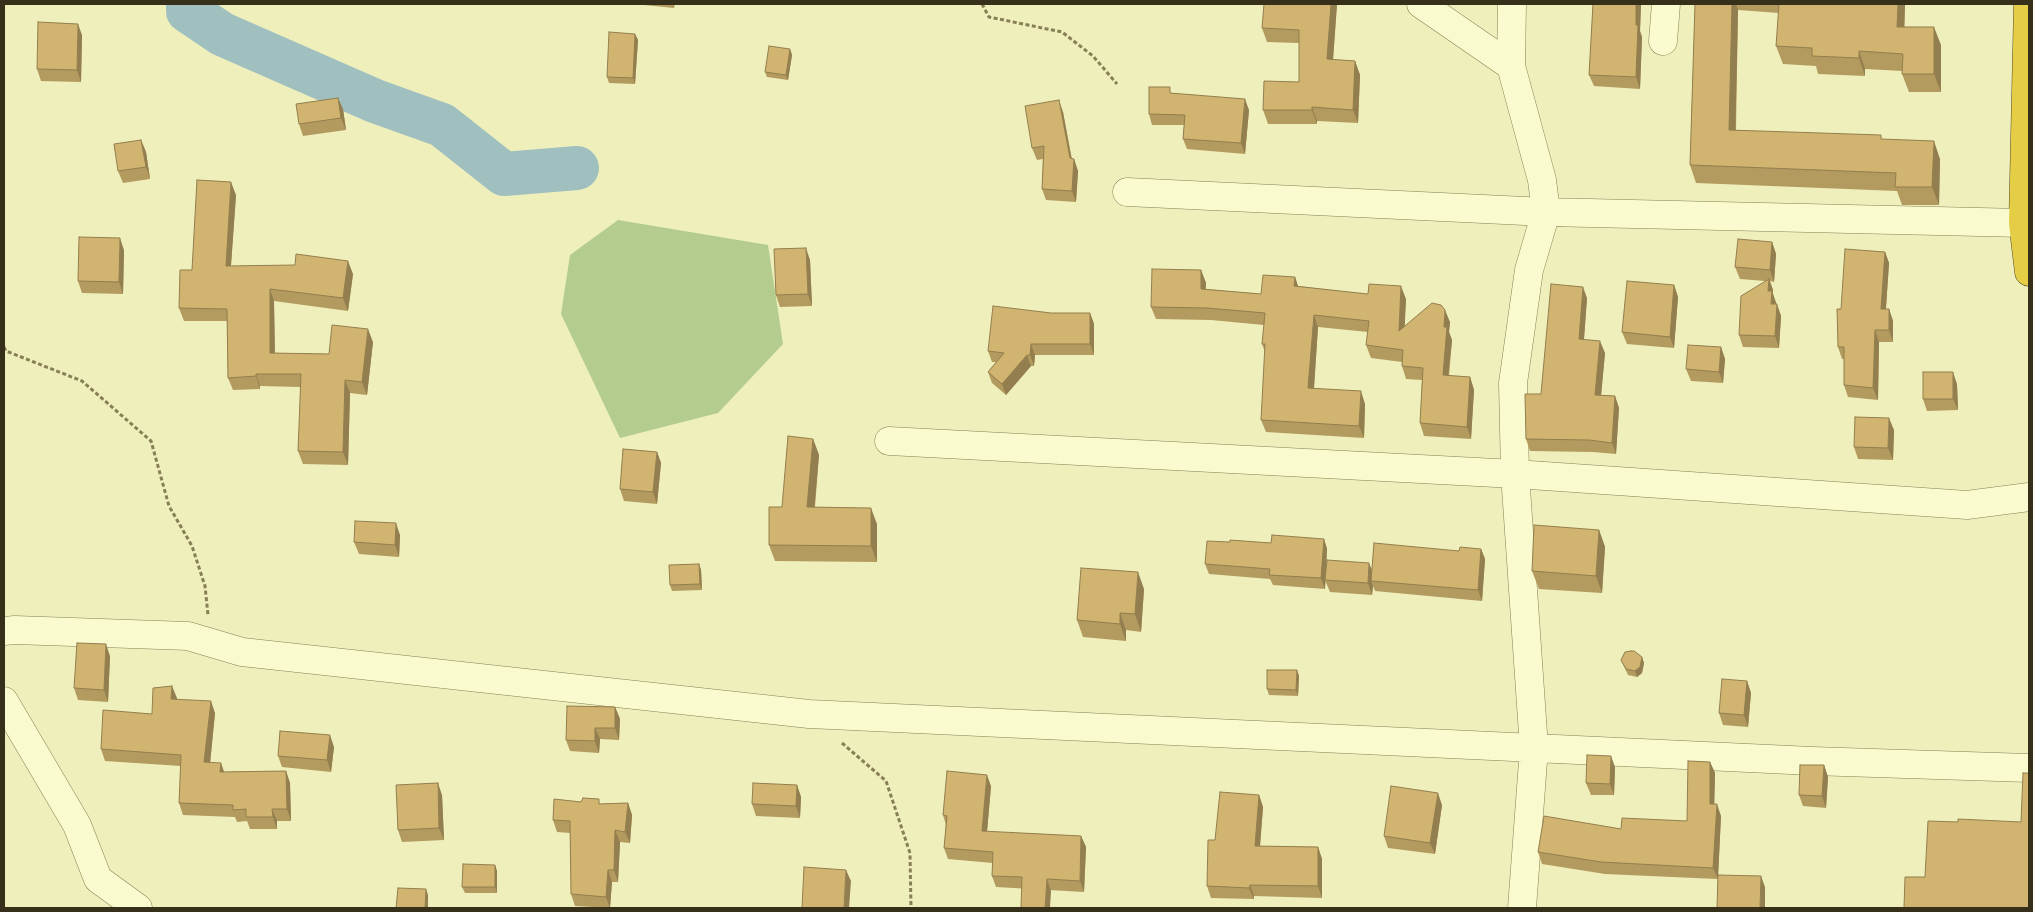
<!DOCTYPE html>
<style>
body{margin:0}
#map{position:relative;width:2033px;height:912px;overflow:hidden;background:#efefbb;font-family:"Source Serif 4",serif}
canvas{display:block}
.frame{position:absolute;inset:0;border:5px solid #36301a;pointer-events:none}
</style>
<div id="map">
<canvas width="2033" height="912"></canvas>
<div class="frame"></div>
</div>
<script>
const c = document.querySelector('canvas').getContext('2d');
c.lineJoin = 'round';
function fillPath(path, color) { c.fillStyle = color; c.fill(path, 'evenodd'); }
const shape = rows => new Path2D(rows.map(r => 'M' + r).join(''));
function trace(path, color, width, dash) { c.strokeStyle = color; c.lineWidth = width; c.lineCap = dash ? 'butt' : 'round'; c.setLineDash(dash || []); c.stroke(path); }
const green = shape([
 [618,220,768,245,783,344,718,413,620,438,561,314,570,255]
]);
const river = shape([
 [188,4,188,11,222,34,375,101,442,125,504,174,577,168]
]);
const path = shape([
 [982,4,989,17,1062,32,1093,56,1117,84],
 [4,347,6,351,82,381,151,441,169,506,192,546,205,586,208,615],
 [842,743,886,781,910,853,911,908]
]);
const minor = shape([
 [1421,4,1511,66],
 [1512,4,1511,66,1542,180,1546,212,1529,270,1513,383,1515,474,1534,748,1522,908],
 [1663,41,1666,4],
 [1127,192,1546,212,2023,223],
 [889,441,1515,474,1967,505,2029,497],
 [4,631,15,630,188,636,242,652,809,714,1812,761,2029,768],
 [4,701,77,825,98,879,138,908]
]);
const highway = shape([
 [2028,4,2023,223,2029,272]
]);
const wall = shape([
 [634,4,675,4,674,8],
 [1337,4,1333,60,1355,61,1360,75,1358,123,1317,121,1317,124,1268,124,1263,110,1299,82,1299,43,1267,42,1262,28],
 [1593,4,1641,4,1640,31,1642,37,1640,89,1594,86,1589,75],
 [1695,4,1905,4,1904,27,1941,45,1941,92,1909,92,1902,74,1903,71,1865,69,1865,76,1818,74,1816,66,1783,64,1776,46,1779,13,1738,10,1736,130,1883,139,1940,159,1939,205,1902,205,1897,191,1696,183,1690,165],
 [635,34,638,40,635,84,609,83,607,77],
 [82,35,81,82,41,81,37,69],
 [790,49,792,55,788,80,767,77,765,72],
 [1172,93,1249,110,1245,154,1187,149,1183,139,1184,125,1152,125,1149,114],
 [343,109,346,130,303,136,299,124],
 [1063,112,1072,159,1074,159,1078,171,1076,202,1046,200,1042,189,1043,159,1037,160,1032,148],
 [141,140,146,152,150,179,123,183,118,171],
 [236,195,231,266,353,274,348,311,274,301,275,353,329,354,373,342,367,395,350,393,348,465,303,464,298,451,301,387,260,386,260,389,233,390,228,378,227,321,184,321,179,308,192,270],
 [1772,242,1776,254,1774,282,1770,281,1773,290,1773,294,1781,316,1779,348,1743,347,1739,335,1765,281,1740,279,1735,267],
 [124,250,123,294,82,293,78,281],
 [1885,252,1889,263,1886,309,1889,309,1893,321,1893,342,1879,342,1878,400,1848,397,1844,385,1844,359,1842,359,1838,347,1841,309],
 [810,260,812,306,780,307,776,295],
 [1201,270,1206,283,1206,289,1261,294,1295,277,1298,286,1406,299,1404,326,1450,322,1449,332,1452,340,1449,376,1470,377,1474,390,1471,439,1424,436,1420,423,1422,380,1406,379,1402,366,1402,362,1371,358,1366,345,1368,332,1318,327,1314,389,1365,404,1364,438,1266,432,1261,420,1265,352,1262,344,1264,325,1211,320,1156,319,1151,307],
 [1674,285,1678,297,1674,348,1627,344,1622,332],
 [1587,298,1584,340,1605,353,1601,395,1615,396,1619,408,1616,454,1593,452,1530,451,1526,439,1541,394],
 [1051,313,1090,313,1094,324,1094,355,1035,355,1034,366,1031,366,1006,395,992,383,988,372,996,362,992,362,988,351],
 [1721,347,1725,359,1723,383,1691,381,1686,369],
 [1957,384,1958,410,1927,411,1923,399],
 [1894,430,1893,460,1858,459,1854,447],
 [813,439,819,455,815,507,877,524,877,562,775,561,769,545,782,507],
 [657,452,661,463,657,504,624,501,620,489],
 [1599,530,1605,547,1602,593,1539,589,1532,571],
 [400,535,399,557,359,554,354,542],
 [1324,539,1327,549,1325,589,1273,585,1270,579,1209,574,1205,564,1230,542,1271,543],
 [1481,549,1485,559,1482,601,1375,591,1373,586,1372,595,1330,592,1325,580,1459,551],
 [699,564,701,570,702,590,672,591,670,585],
 [1144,589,1141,632,1126,630,1126,641,1083,637,1077,620],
 [110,656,108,702,78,700,74,688],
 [1642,657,1644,663,1642,673,1637,677,1628,675,1621,660],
 [1297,670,1299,676,1298,696,1269,695,1267,689],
 [1747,681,1751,693,1748,727,1723,725,1719,713],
 [177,698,177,700,215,713,210,763,221,763,224,772,286,771,290,783,291,821,277,821,277,829,250,829,247,821,237,822,235,817,183,815,179,803,181,766,105,761,101,749],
 [615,707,620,719,619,740,600,739,599,753,570,751,566,740],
 [334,747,331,772,282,767,278,756],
 [1710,762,1715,773,1714,804,1721,816,1718,875,1765,887,1717,879,1605,874,1542,864,1538,852,1621,829,1687,821],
 [1824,765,1828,777,1826,808,1803,806,1799,795],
 [1615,767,1614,795,1591,795,1586,783],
 [797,785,801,797,800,818,756,816,752,804],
 [991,786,987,832,1081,836,1086,847,1084,892,996,887,992,876,993,863,948,859,944,848,946,825,943,815],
 [442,795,444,840,402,842,398,830],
 [1259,795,1263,807,1260,846,1318,847,1322,859,1322,898,1254,896,1254,899,1211,898,1207,886,1215,840],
 [628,803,632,815,630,843,620,842,618,882,612,882,610,908,575,906,571,894,570,833,557,832,553,820,600,804],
 [1442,805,1435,854,1388,848,1384,836],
 [495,865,497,871,497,893,465,893,462,887]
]);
const shadedWall = shape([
 [1331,4,1337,4,1332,73,1327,59],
 [1636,4,1641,4,1640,31,1642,37,1640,89,1636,77],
 [1732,4,1736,4,1738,10,1735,148,1729,130],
 [1898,4,1905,4,1904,45,1897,27],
 [78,24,82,35,81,82,77,70],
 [1934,27,1941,45,1941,92,1934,74],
 [635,34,638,40,635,84,633,78],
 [790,49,792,55,788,80,786,75],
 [1859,51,1865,69,1865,76,1859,58],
 [1355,61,1360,75,1358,123,1353,110],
 [338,98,343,109,346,130,341,118],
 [1245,99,1249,110,1245,154,1241,143],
 [1059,100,1063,112,1073,168,1074,159,1078,171,1076,202,1072,191,1070,158],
 [1312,107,1317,121,1317,124,1312,110],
 [141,140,146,152,150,179,146,167],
 [1934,141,1940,159,1939,205,1932,187],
 [231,182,236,195,230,278,226,266],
 [120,238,124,250,123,294,119,282],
 [1772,242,1776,254,1774,282,1770,270],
 [806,248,810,260,812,306,808,294],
 [1885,252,1889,263,1885,321,1881,309],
 [348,261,353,274,348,311,343,298],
 [1201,270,1206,283,1205,301,1201,289],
 [1295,277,1299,289,1294,286],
 [1769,279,1773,290,1773,294,1776,303,1775,316,1771,304,1768,291],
 [1674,285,1678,297,1674,348,1670,337],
 [1401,286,1406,299,1404,343,1399,331],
 [1583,287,1587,298,1583,351,1579,339],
 [270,289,274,301,275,366,270,353],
 [1777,304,1781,316,1779,348,1775,336],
 [1889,309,1893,321,1893,342,1889,330],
 [1445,310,1450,322,1449,332,1452,340,1447,388,1443,375,1444,327],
 [1090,313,1094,324,1094,355,1090,344],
 [1314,315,1318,327,1313,401,1308,388],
 [368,329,373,342,367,395,362,382],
 [1875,330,1879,342,1878,400,1873,388],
 [1600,341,1605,353,1600,407,1595,395],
 [1031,344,1035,355,1034,366,1030,355],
 [1721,347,1725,359,1723,383,1719,372],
 [1027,355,1031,366,1006,395,1002,384],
 [1953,372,1957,384,1958,410,1953,399],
 [256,374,260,386,260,389,256,376],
 [1470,377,1474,390,1471,439,1467,427],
 [345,380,350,393,348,465,343,452],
 [1361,391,1365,404,1364,438,1359,426],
 [1615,396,1619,408,1616,454,1612,443],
 [1889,418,1894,430,1893,460,1888,448],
 [813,439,819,455,813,523,807,507],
 [657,452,661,463,657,504,653,492],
 [871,508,877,524,877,562,871,546],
 [396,523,400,535,399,557,395,545],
 [1599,530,1605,547,1602,593,1596,576],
 [1324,539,1327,549,1325,589,1321,578],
 [1481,549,1485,559,1482,601,1478,590],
 [1369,563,1374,575,1371,581,1373,586,1372,595,1368,583],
 [699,564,701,570,702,590,700,584],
 [1138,572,1144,589,1141,632,1135,614],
 [1120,613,1126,630,1126,641,1120,624],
 [106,644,110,656,108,702,104,690],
 [1642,657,1644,663,1642,673,1637,677,1635,671],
 [1297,670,1299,676,1298,696,1296,690],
 [1747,681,1751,693,1748,727,1744,715],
 [172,686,177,698,176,711,171,699],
 [211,701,215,713,209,774,204,762],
 [615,707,620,719,619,740,615,728],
 [595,728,600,739,599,753,595,741],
 [330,735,334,747,331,772,327,760],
 [1611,756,1615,767,1614,795,1610,784],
 [1710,762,1715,773,1714,816,1710,804],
 [221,763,225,775,220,772],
 [1824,765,1828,777,1826,808,1822,796],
 [286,771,290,783,291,821,287,809],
 [987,775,991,786,986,843,982,831],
 [438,783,442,795,444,840,439,828],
 [797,785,801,797,800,818,796,806],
 [1438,793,1442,805,1435,854,1430,843],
 [1259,795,1263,807,1259,858,1255,846],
 [628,803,632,815,630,843,625,832],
 [1717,804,1721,816,1718,879,1713,868],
 [272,809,277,821,277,829,273,817],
 [615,830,620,842,618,882,614,870],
 [1081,836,1086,847,1084,892,1080,881],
 [1318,847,1322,859,1322,898,1318,886],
 [495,865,497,871,497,893,495,887],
 [608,870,612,882,610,908,606,897],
 [846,870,851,881,849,908,844,908],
 [1761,876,1765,887,1765,908,1760,908],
 [1047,879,1051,891,1050,908,1045,908],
 [1250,885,1254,896,1254,899,1249,888],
 [426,889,428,895,428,908,425,908]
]);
const building = shape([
 [1264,4,1331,4,1327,59,1355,61,1353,110,1312,107,1312,110,1263,110,1264,81,1299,82,1299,30,1262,28,1264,4],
 [1593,4,1636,4,1636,25,1638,25,1636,77,1589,75,1593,4],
 [1695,4,1732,4,1729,130,1881,135,1881,139,1934,141,1932,187,1895,187,1896,173,1690,165,1695,4],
 [1779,4,1898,4,1897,27,1934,27,1934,74,1902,74,1903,54,1859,51,1859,58,1812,56,1812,48,1776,46,1779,4],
 [38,22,78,24,77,70,37,69,38,22],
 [609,32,635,34,633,78,607,77,609,32],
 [769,46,790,49,786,75,765,72,769,46],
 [1149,87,1170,87,1170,93,1245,99,1241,143,1183,139,1185,115,1149,114,1149,87],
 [338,98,341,118,299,124,296,104,338,98],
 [1059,100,1070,158,1074,159,1072,191,1042,189,1044,146,1032,148,1025,106,1059,100],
 [141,140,146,167,118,171,114,144,141,140],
 [197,180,231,182,226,266,295,265,296,254,348,261,343,298,270,289,270,353,329,354,332,325,368,329,362,382,345,380,343,452,298,451,301,374,256,374,256,376,228,378,227,309,179,308,180,270,192,270,197,180],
 [79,237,120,238,119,282,78,281,79,237],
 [1738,239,1772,242,1770,270,1735,267,1738,239],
 [806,248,808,294,776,295,774,249,806,248],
 [1845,249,1885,252,1881,309,1889,309,1889,330,1875,330,1873,388,1844,385,1844,347,1838,347,1837,309,1841,309,1845,249],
 [1152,269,1201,270,1201,289,1261,294,1263,275,1295,277,1294,286,1368,294,1369,284,1401,286,1399,331,1432,303,1441,305,1445,310,1444,327,1447,327,1443,375,1470,377,1467,427,1420,423,1423,368,1402,366,1403,350,1366,345,1369,321,1314,315,1308,388,1361,391,1359,426,1261,420,1265,344,1262,344,1265,313,1207,308,1151,307,1152,269],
 [1769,279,1768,291,1772,291,1771,304,1777,304,1775,336,1739,335,1741,296,1769,279],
 [1627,281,1674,285,1670,337,1622,332,1627,281],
 [1551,284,1583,287,1579,339,1600,341,1595,395,1615,396,1612,443,1589,440,1526,439,1525,394,1541,394,1551,284],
 [993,306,1051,313,1090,313,1090,344,1031,344,1030,355,1027,355,1002,384,988,372,1004,353,988,351,993,306],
 [1688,345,1721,347,1719,372,1686,369,1688,345],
 [1923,372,1953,372,1953,399,1923,399,1923,372],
 [1855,417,1889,418,1888,448,1854,447,1855,417],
 [788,436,813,439,807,507,871,508,871,546,769,545,769,507,782,507,788,436],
 [623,449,657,452,653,492,620,489,623,449],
 [355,521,396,523,395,545,354,542,355,521],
 [1534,525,1599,530,1596,576,1532,571,1534,525],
 [1272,535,1324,539,1321,578,1269,575,1270,569,1205,564,1207,541,1230,542,1230,540,1271,543,1272,535],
 [1374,543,1459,551,1460,547,1481,549,1478,590,1371,581,1374,543],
 [1327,560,1369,563,1368,583,1325,580,1327,560],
 [699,564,700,584,670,585,669,565,699,564],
 [1081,568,1138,572,1135,614,1120,613,1120,624,1077,620,1081,568],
 [77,643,106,644,104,690,74,688,77,643],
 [1631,651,1634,651,1642,657,1640,667,1635,671,1626,669,1621,660,1625,652,1631,651],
 [1267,670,1297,670,1296,690,1267,689,1267,670],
 [1722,679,1747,681,1744,715,1719,713,1722,679],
 [172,686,171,699,211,701,204,762,221,763,220,772,286,771,287,809,272,809,273,817,246,817,246,809,233,810,233,805,179,803,181,755,101,749,103,710,152,714,153,688,172,686],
 [567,706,615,707,615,728,595,728,595,741,566,740,567,706],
 [280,731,330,735,327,760,278,756,280,731],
 [1587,755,1611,756,1610,784,1586,783,1587,755],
 [1688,761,1710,762,1710,804,1717,804,1713,868,1601,862,1538,852,1544,816,1621,829,1622,818,1687,821,1688,761],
 [1800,765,1824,765,1822,796,1799,795,1800,765],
 [947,771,987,775,982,831,1081,836,1080,881,1047,879,1045,908,1021,908,1022,877,992,876,993,852,944,848,947,816,943,815,947,771],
 [2023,773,2029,773,2029,908,1904,908,1905,877,1925,877,1928,821,1958,822,1958,819,2021,822,2023,773],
 [438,783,439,828,398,830,396,785,438,783],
 [753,783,797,785,796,806,752,804,753,783],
 [1391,786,1438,793,1430,843,1384,836,1391,786],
 [1220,792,1259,795,1255,846,1318,847,1318,886,1250,885,1249,888,1207,886,1208,840,1215,840,1220,792],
 [583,798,599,799,599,804,628,803,625,832,615,830,614,870,608,870,606,897,571,894,570,821,553,820,554,799,581,802,583,798],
 [463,864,495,865,495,887,462,887,463,864],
 [804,867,846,870,844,908,802,908,804,867],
 [1718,875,1761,876,1760,908,1717,908,1718,875],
 [398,888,426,889,425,908,396,908,398,888]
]);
fillPath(green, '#b4cd8f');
trace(river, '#a0c0c0', 44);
trace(minor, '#877f55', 29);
trace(highway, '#544a2a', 29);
trace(path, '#877f55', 3, [4, 2.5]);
trace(minor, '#fafacf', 28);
trace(highway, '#e5ce46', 28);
fillPath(wall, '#b39b5f');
fillPath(shadedWall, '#927e4e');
fillPath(building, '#d0b46f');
trace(building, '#927e4e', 1);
</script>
